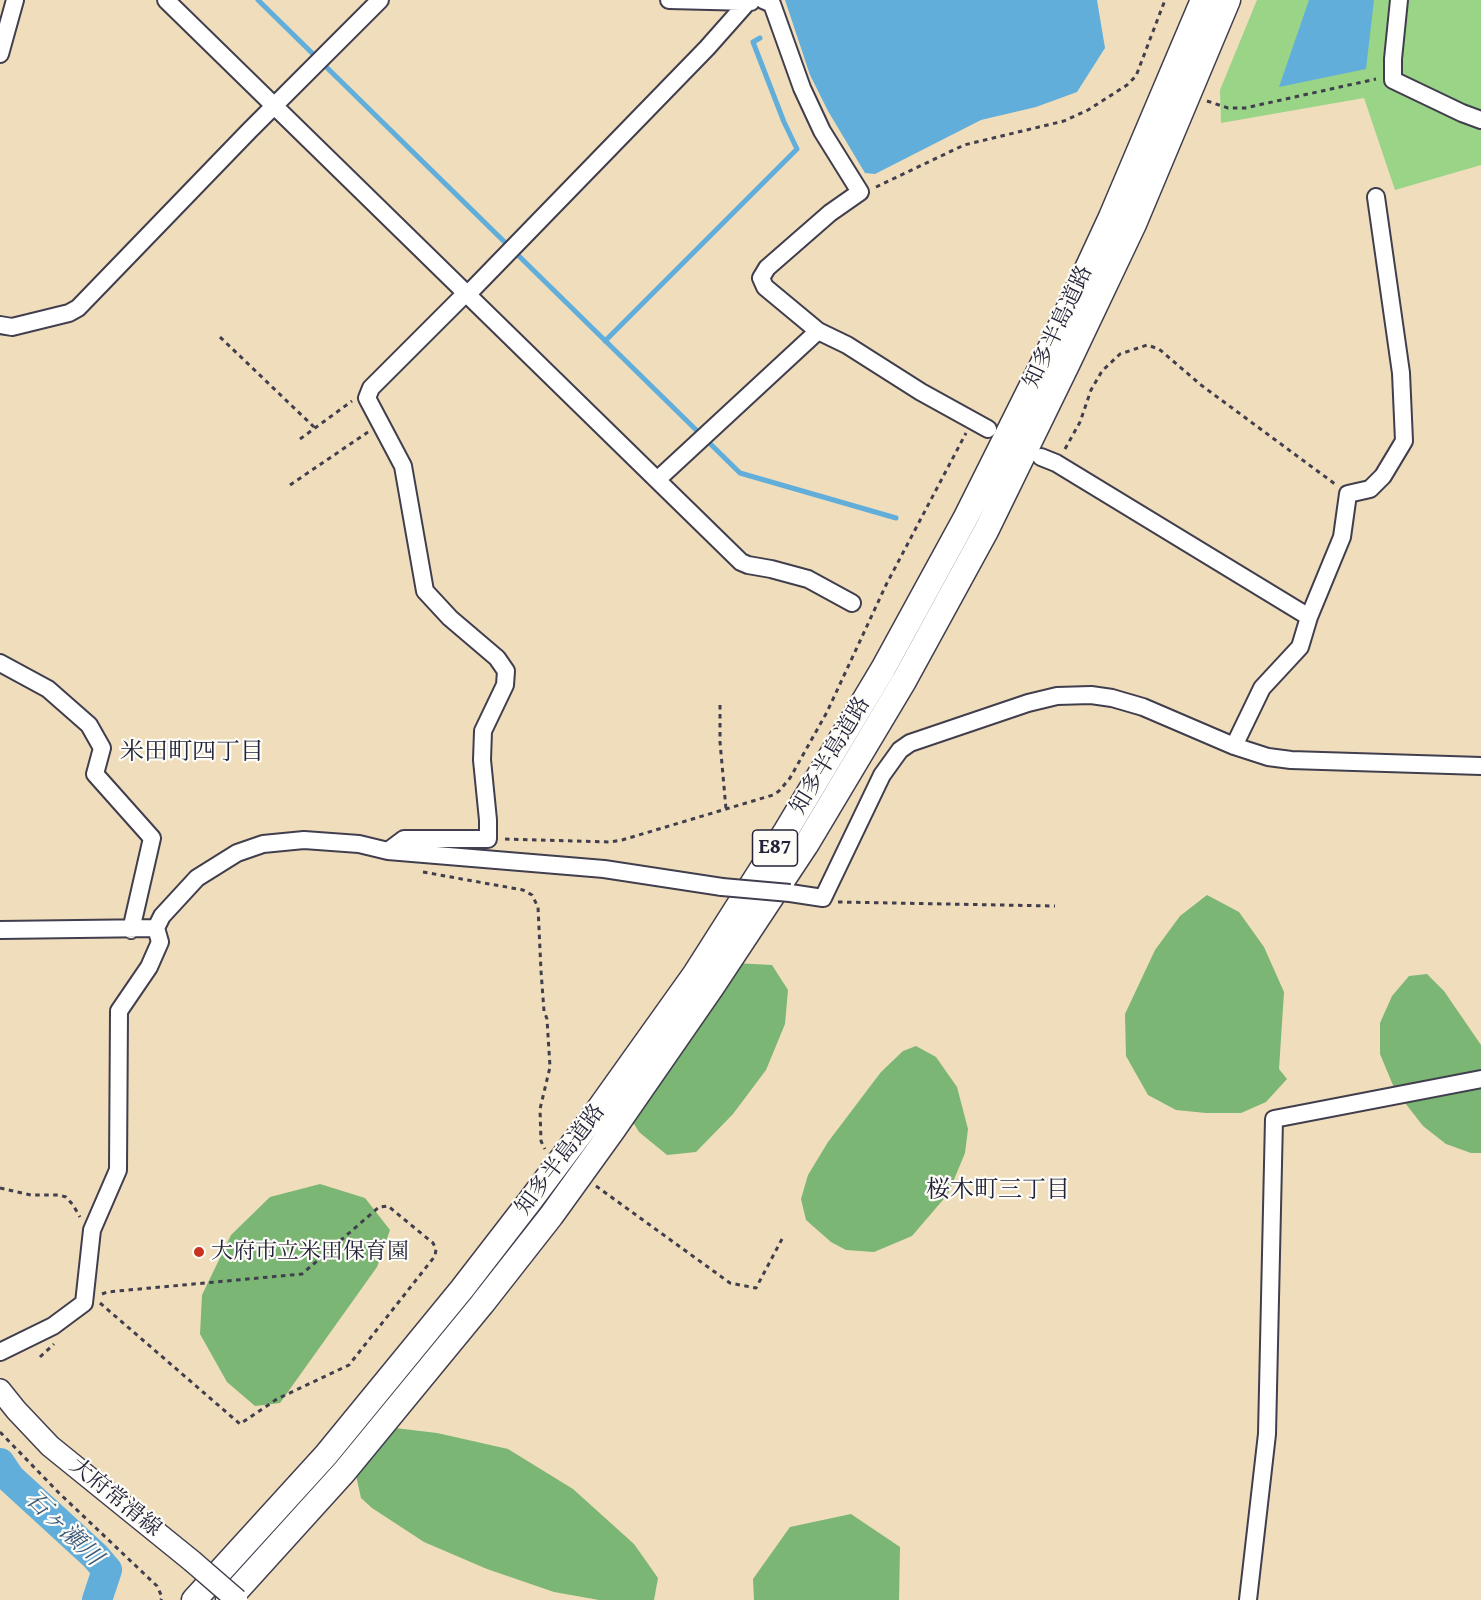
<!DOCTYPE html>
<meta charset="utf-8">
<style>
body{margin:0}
canvas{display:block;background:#efddbb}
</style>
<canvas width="1481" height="1600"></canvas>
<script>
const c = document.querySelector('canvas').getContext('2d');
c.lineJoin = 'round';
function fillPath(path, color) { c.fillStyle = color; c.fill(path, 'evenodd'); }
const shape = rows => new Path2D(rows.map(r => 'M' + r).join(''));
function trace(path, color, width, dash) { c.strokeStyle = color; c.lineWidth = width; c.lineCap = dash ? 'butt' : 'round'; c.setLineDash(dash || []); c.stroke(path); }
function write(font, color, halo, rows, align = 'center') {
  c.font = font + ' "Gentium Book Plus","Noto Serif JP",serif'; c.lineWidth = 4.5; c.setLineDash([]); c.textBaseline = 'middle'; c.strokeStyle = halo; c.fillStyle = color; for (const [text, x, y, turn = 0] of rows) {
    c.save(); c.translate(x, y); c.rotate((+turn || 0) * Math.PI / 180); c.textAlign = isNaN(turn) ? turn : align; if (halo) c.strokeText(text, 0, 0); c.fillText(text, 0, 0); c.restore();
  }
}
const green = shape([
 [1257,0,1481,0,1481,165,1395,190,1364,98,1221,123,1220,90]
]);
const forest = shape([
 [1207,895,1239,912,1264,947,1284,992,1279,1069,1287,1079,1266,1102,1241,1113,1206,1113,1176,1110,1148,1095,1126,1056,1125,1014,1155,950,1180,916],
 [735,963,772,965,788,990,785,1024,766,1070,733,1114,696,1152,667,1155,639,1132,609,1083],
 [1427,974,1444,991,1481,1045,1481,1153,1471,1153,1446,1144,1423,1126,1395,1090,1380,1054,1380,1023,1392,996,1409,976],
 [916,1046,936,1057,957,1087,968,1129,965,1153,948,1194,912,1236,874,1252,846,1250,831,1242,806,1220,801,1199,808,1175,828,1142,881,1072,903,1051],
 [320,1184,365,1198,390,1230,377,1267,280,1403,255,1406,227,1382,200,1334,202,1295,231,1235,270,1197],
 [395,1428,437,1433,508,1449,573,1489,634,1544,658,1578,654,1600,599,1600,554,1592,487,1569,424,1542,372,1508,361,1498,354,1466],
 [851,1514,900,1547,899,1600,754,1600,753,1579,790,1527]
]);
const water = shape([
 [785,0,1097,0,1105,48,1077,92,1036,107,981,120,875,174,865,173,828,111,810,75],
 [1309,0,1374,0,1366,69,1279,87]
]);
const stream = shape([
 [258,0,740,473,896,518],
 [605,341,797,149,784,122,753,42,760,38]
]);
const river = shape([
 [0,1463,10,1478,95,1556,107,1570,97,1600]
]);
const path = shape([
 [1207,101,1228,108,1245,108,1376,79],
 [876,187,964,145,1064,121,1088,110,1127,85,1136,76,1165,0],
 [220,337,314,427],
 [300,439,352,401],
 [1065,449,1080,422,1091,390,1102,371,1120,354,1147,345,1159,349,1201,385,1335,484],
 [290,485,368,432],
 [720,705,720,742,726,809],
 [505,839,610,842,622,840,773,795,779,791,790,778,827,712,886,585,966,433],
 [423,872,523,890,532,895,538,907,541,971,544,1011,547,1019,550,1067,540,1109,541,1141,545,1149],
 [838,902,1055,906],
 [596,1186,730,1283,756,1288,782,1239],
 [0,1188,31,1195,59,1195,66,1197,73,1205,80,1217],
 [100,1303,240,1424,277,1399,349,1365,435,1256,436,1249,433,1243,388,1206,379,1207,302,1274,107,1292,102,1294],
 [40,1357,54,1344],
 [0,1432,58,1492,157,1586,162,1597,161,1600]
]);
const minor = shape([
 [166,0,741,562,748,565,771,569,808,579,852,603],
 [669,0,751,2],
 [763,0,772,4,802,88,822,131,860,192,830,213,767,268,761,278,765,287,818,331,847,345,921,392,988,429],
 [1399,0,1393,59,1393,80,1462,113,1481,120],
 [0,54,15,0],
 [467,295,707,48,746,4],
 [0,325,12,327,69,313,78,308,249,131,380,0],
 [1041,457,1056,463,1309,617],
 [657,480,818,331],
 [0,663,48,689,89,725,102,748,95,774,152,838,131,930],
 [1234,746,1262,688,1300,647,1309,617,1342,537,1348,494,1370,489,1383,476,1404,441,1401,373,1376,197],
 [388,851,404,839,488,839,488,820,482,760,483,731,505,685,506,671,497,658,450,618,425,591,403,466,367,398,371,388,465,294],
 [790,893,823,898,882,775,900,750,910,743,1028,703,1057,696,1091,695,1112,698,1143,707,1234,746,1268,757,1291,760,1481,766],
 [0,930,156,928],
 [0,1352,53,1326,84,1303,92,1230,118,1170,119,1011,149,967,160,942,156,928,162,916,197,878,237,853,263,844,304,840,359,844,388,851,604,869,722,887],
 [1248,1600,1267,1434,1274,1119,1481,1079]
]);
const major = shape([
 [0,1390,16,1410,50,1446,192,1561]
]);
const highway = shape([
 [194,1600,326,1455,462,1289,530,1201,593,1117,695,974,786,831,883,669,965,519,1047,355,1111,217,1203,0],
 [228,1600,344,1472,482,1304,551,1216,613,1130,712,987,806,845,904,681,986,531,1068,363,1134,224,1228,0]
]);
const minorBridge = shape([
 [722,887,790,893]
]);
const majorBridge = shape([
 [192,1561,237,1600]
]);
const markers = [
 [199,1252,6,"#c8321e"]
];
const shields = [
 [775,848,45]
];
const shieldNames = [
 ["E87",775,848]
];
const streetNames = [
 ["知多半島道路",1059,327,-65],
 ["知多半島道路",831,756,-59],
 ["知多半島道路",561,1160,-53],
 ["大府常滑線",115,1498,39]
];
const poiNames = [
 ["大府市立米田保育園",211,1252]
];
const neighbourhoodNames = [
 ["米田町四丁目",192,753],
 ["桜木町三丁目",998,1191]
];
const waterNames = [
 ["石ヶ瀬川",63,1529,44]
];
fillPath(green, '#9ad487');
fillPath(forest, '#7bb674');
fillPath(water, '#62aedb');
trace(stream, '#62aedb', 5);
trace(river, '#62aedb', 30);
trace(minor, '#413e4e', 20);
trace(major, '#413e4e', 24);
trace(highway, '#413e4e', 27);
trace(path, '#413e4e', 3, [4.5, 4.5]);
trace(minor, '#fff', 16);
trace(major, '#fff', 21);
trace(highway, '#fff', 24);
trace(minorBridge, '#413e4e', 20, []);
trace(majorBridge, '#413e4e', 24, []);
trace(minorBridge, '#fff', 16);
trace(majorBridge, '#fff', 21);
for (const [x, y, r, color] of markers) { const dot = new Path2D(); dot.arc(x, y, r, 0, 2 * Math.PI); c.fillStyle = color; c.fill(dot); trace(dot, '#fdfcf7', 2); }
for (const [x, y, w] of shields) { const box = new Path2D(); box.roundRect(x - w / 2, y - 18, w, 36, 4.5); c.fillStyle = '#fdfcf7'; c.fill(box); trace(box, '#22223b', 1.5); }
write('bold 21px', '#22223b', null, shieldNames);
write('22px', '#22223b', '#fdfcf7', streetNames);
write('22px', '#22223b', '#fdfcf7', poiNames, 'left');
write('24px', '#22223b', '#fdfcf7', neighbourhoodNames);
write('italic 24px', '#3c5a7b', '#fdfcf7', waterNames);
</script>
